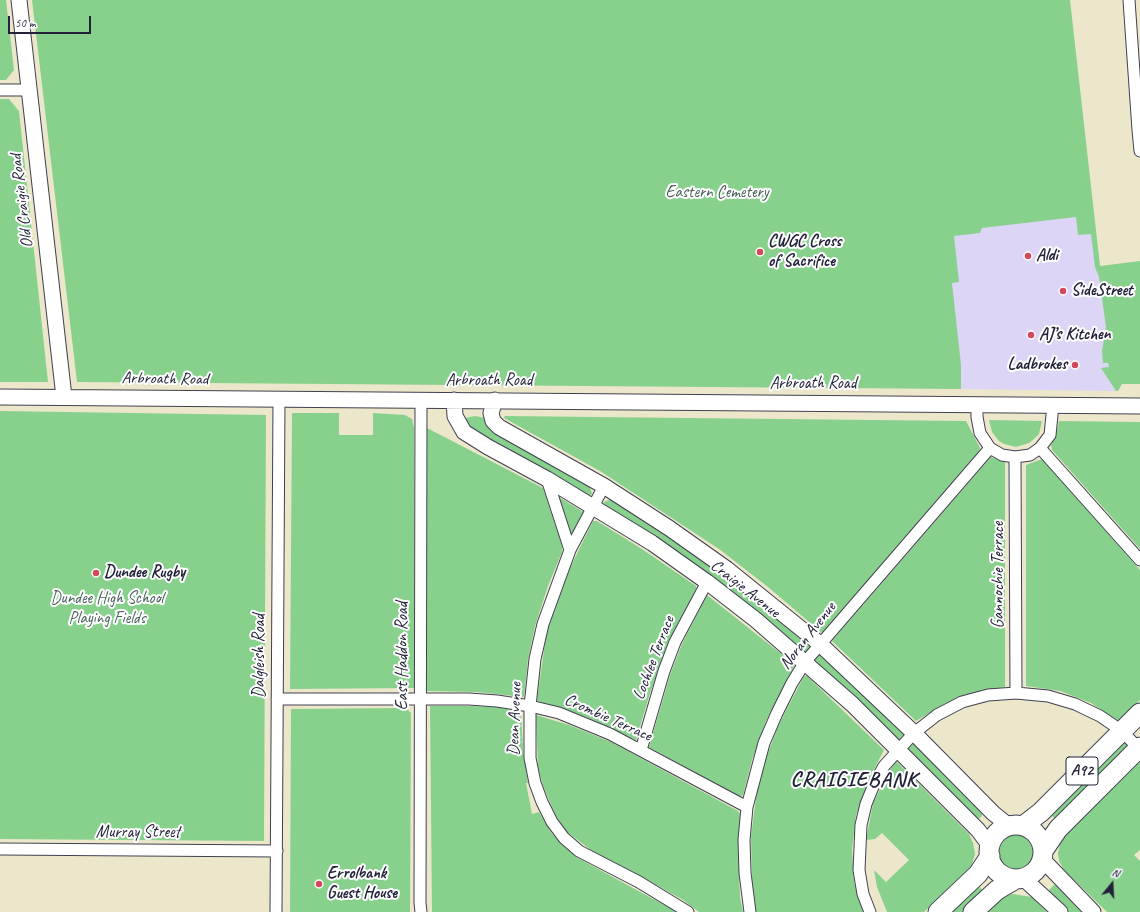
<!DOCTYPE html>
<meta charset="utf-8">
<style>
body{margin:0}
#map{position:relative;width:1140px;height:912px;overflow:hidden;background:#ece7cb;font-family:Caveat,sans-serif}
canvas{display:block}
.north{position:absolute;left:1092px;top:864px;width:40px;height:40px;-webkit-text-stroke:3px #fff;paint-order:stroke;rotate:18deg;font-size:11px;font-weight:700;line-height:16px;text-align:center;color:#22223b}
.north::after{content:'';display:block;margin:auto;width:14px;height:18px;background:#22223b;clip-path:polygon(50% 0,100% 100%,50% 72%,0 100%)}
.scale{position:absolute;left:8px;top:16px;width:83px;height:18px;box-sizing:border-box;border:2px solid #22223b;border-top:0;padding-left:5px;font-size:12px;line-height:14px;white-space:nowrap;color:#22223b;-webkit-text-stroke:3px #fff;paint-order:stroke}
</style>
<div id="map">
<canvas width="1140" height="912"></canvas>
<div class="north">N</div>
<div class="scale">50 m</div>
</div>
<script>
const c = document.querySelector('canvas').getContext('2d');
c.lineJoin = 'round';
function fillPath(path, color) { c.fillStyle = color; c.fill(path, 'evenodd'); }
const shape = rows => new Path2D(rows.map(r => 'M' + r).join(''));
function trace(path, color, width, dash) { c.strokeStyle = color; c.lineWidth = width; c.lineCap = dash ? 'butt' : 'round'; c.setLineDash(dash || []); c.stroke(path); }
function write(font, color, halo, rows, align = 'center') {
  c.font = font + ' Caveat,sans-serif'; c.lineWidth = 4; c.setLineDash([]); c.textBaseline = 'middle'; c.strokeStyle = halo; c.fillStyle = color; for (const [text, x, y, turn = 0] of rows) {
    c.save(); c.translate(x, y); c.rotate((+turn || 0) * Math.PI / 180); c.textAlign = isNaN(turn) ? turn : align; if (halo) c.strokeText(text, 0, 0); c.fillText(text, 0, 0); c.restore();
  }
}
const built = shape([
 [1093,208,1116,391,961,389,942,225]
]);
const green = shape([
 [0,0,6,0,14,70,6,80,0,80],
 [32,0,1070,0,1100,266,1140,261,1140,384,1122,384,1118,391,1116,391,1101,368,1109,367,1108,363,1103,363,1102,351,1106,327,1099,277,1095,267,1091,234,1078,235,1076,217,982,228,980,233,954,236,959,282,952,283,961,365,961,389,77,382],
 [0,99,9,99,19,111,48,382,0,382],
 [0,411,266,415,264,841,0,839],
 [292,413,339,413,339,435,373,435,373,413,405,415,412,419,414,428,414,688,290,689],
 [475,416,486,418,589,483,592,494,588,497,485,440,465,424,465,418],
 [505,416,966,421,980,448,979,451,822,633,768,587,719,549,600,471,504,418],
 [989,420,1042,421,1039,434,1034,439,1029,443,1016,447,1004,444,999,441,992,432],
 [1059,421,1140,422,1140,549,1052,450,1051,445,1056,435],
 [427,428,543,488,562,546,562,552,548,586,535,626,528,659,524,697,477,692,427,691],
 [991,457,1005,462,1005,687,972,693,944,704,916,721,832,641],
 [1042,459,1140,570,1140,700,1119,721,1091,703,1060,691,1026,686,1026,465],
 [557,496,585,513,571,539],
 [611,499,725,573,813,647,807,654,804,654,603,506,604,502],
 [593,521,597,521,642,549,696,586,696,589,670,641,650,693,636,740,586,717,538,701,537,700,546,636,554,607,565,578],
 [707,595,795,665,766,721,752,760,743,795,740,797,649,747,671,672,682,644],
 [819,652,906,735,899,741,812,662],
 [804,676,807,676,884,750,870,777,856,815,852,850,854,881,863,912,756,912,752,882,751,836,757,791,766,758,778,726],
 [430,706,469,706,496,707,521,712,523,749,528,783,526,783,532,814,539,812,552,834,576,857,677,912,432,912],
 [406,708,411,713,410,912,290,912,291,709],
 [536,715,569,725,611,742,738,811,740,814,738,844,740,897,743,912,699,912,683,900,646,879,595,853,567,832,556,816,543,786,538,766],
 [1122,738,1132,748,1058,822,1048,812],
 [912,740,984,811,981,817,976,820,905,747],
 [896,761,910,775,908,777,914,783,916,781,969,834,973,843,975,854,972,864,967,873,924,912,887,912,877,887,874,870,886,882,909,860,882,833,875,839,866,840,873,804,887,774],
 [1140,761,1140,850,1134,855,1140,861,1140,912,1107,912,1064,870,1059,861,1058,853,1060,844,1065,835],
 '997 852a20 20 0 1 1 40 0a20 20 0 1 1-40 0Z',
 [976,883,986,894,966,912,945,912],
 [1055,884,1086,912,1068,912,1049,893,1049,890],
 [1012,894,1032,897,1047,912,987,912,1002,897]
]);
const street = shape([
 [1129,0,1138,130,1140,129],
 [0,90,29,90],
 [1138,130,1140,151],
 [421,400,420,903,421,912],
 [977,405,977,417,980,433,990,448,1002,455,1015,457,1030,455,1040,448,1050,435,1053,405],
 [1040,448,1140,560],
 [1015,457,1016,693],
 [547,479,570,550],
 [604,486,570,550,543,624,535,659,530,706,530,758,535,783,542,802,552,822,564,838,579,851,639,882,688,912],
 [277,699,469,699,497,701,530,706,559,713,610,734,747,807],
 [641,750,664,671,675,642,707,582],
 [0,849,277,851],
 [276,912,279,399],
 [750,912,745,873,744,840,747,807,764,743,777,713,792,683,805,662,990,448],
 [870,912,863,894,859,870,861,825,866,804,875,782,884,766,914,733,937,715,962,702,988,695,1016,693,1048,696,1075,704,1100,716,1122,731,1140,750]
]);
const secondary = shape([
 [19,0,64,397],
 [0,397,1140,406],
 [454,400,455,416,464,432,488,447,547,479,652,543,707,582,756,620,852,704,978,830,990,846],
 [495,400,491,413,493,421,499,427,604,486,669,528,727,569,820,644,914,733,993,813,1009,826],
 [1042,859,1093,912],
 [1023,878,1060,912]
]);
const highway = shape([
 '989 852a27 27 0 1 1 54 0a27 27 0 1 1-54 0Z',
 [1023,826,1041,812,1140,713],
 [1043,851,1058,829,1140,747],
 [938,912,978,874,990,856],
 [973,912,997,890,1016,879]
]);
const markers = [
 [760,252,4,"#d1495b"],
 [1028,256,4,"#d1495b"],
 [1063,291,4,"#d1495b"],
 [1031,335,4,"#d1495b"],
 [1075,365,4,"#d1495b"],
 [96,573,4,"#d1495b"],
 [319,884,4,"#d1495b"]
];
const shields = [
 [1082,771,32]
];
const shieldNames = [
 ["A92",1082,771]
];
const parkNames = [
 ["Eastern Cemetery",717,193],
 ["Dundee High School",107,599],
 ["Playing Fields",107,619]
];
const streetNames = [
 ["Old Craigie Road",22,201,-97],
 ["Arbroath Road",165,379,1],
 ["Arbroath Road",489,381],
 ["Arbroath Road",813,384],
 ["Gannochie Terrace",999,575,-90],
 ["Craigie Avenue",745,589,38],
 ["Noran Avenue",808,636,-52],
 ["Dalgleish Road",260,656,-90],
 ["East Haddon Road",403,656,-90],
 ["Lochlee Terrace",654,658,-69],
 ["Crombie Terrace",608,718,24],
 ["Dean Avenue",515,719,-88],
 ["Murray Street",138,833]
];
const poiNames = [
 ["CWGC Cross",768,242],
 ["of Sacrifice",768,262],
 ["Aldi",1036,256],
 ["SideStreet",1071,291],
 ["AJ’s Kitchen",1039,335],
 ["Ladbrokes",1067,365,"right"],
 ["Dundee Rugby",104,573],
 ["Errolbank",327,874],
 ["Guest House",327,894]
];
const districtNames = [
 ["CRAIGIEBANK",854,780]
];
fillPath(built, '#ddd5f6');
fillPath(green, '#88d18d');
trace(street, '#404051', 13);
trace(secondary, '#404051', 17);
trace(highway, '#404051', 21);
trace(street, '#fff', 11);
trace(secondary, '#fff', 15);
trace(highway, '#fff', 19);
for (const [x, y, r, color] of markers) { const dot = new Path2D(); dot.arc(x, y, r, 0, 2 * Math.PI); c.fillStyle = color; c.fill(dot); trace(dot, '#fff', 1.5); }
for (const [x, y, w] of shields) { const box = new Path2D(); box.roundRect(x - w / 2, y - 14, w, 28, 3); c.fillStyle = '#fff'; c.fill(box); trace(box, '#22223b', 1); }
write('bold 16px', '#22223b', null, shieldNames);
write('17px', '#465f58', '#fff', parkNames);
write('17px', '#22223b', '#fff', streetNames);
write('bold 17px', '#22223b', '#fff', poiNames, 'left');
c.letterSpacing = '1px';
write('bold 21px', '#22223b', '#fff', districtNames);
c.letterSpacing = '0px';
</script>
